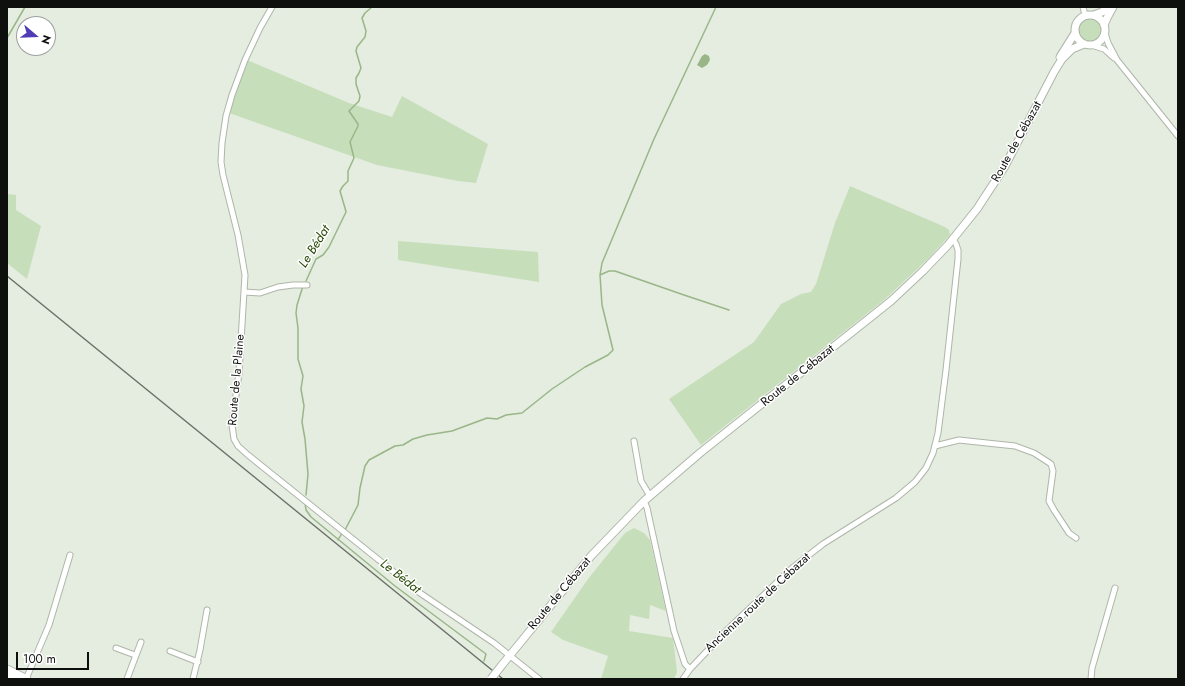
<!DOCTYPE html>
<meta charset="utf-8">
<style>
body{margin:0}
#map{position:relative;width:1185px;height:686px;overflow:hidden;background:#e4eddf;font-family:Jost,sans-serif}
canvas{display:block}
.frame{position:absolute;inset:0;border:8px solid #0d100c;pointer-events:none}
.north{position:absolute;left:16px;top:16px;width:40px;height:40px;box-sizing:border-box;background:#fff;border:1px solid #9e9f9e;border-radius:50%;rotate:109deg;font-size:11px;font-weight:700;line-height:16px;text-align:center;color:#0d100c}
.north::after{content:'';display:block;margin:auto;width:14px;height:18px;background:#503cb4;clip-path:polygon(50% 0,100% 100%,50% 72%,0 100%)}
.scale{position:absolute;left:16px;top:652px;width:73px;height:18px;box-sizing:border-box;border:2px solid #0d100c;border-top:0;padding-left:5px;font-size:12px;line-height:14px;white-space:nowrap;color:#0d100c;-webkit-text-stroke:3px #fff;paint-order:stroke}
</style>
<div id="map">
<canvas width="1185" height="686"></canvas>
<div class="frame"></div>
<div class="north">N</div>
<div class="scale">100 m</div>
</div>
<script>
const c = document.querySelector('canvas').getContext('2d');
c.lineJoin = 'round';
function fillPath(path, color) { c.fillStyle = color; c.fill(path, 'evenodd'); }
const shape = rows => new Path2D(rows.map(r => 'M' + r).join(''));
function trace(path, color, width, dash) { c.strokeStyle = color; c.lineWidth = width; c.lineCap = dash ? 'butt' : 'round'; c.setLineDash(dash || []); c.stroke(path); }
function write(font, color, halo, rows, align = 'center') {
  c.font = font + ' Jost,sans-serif'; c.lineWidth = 3; c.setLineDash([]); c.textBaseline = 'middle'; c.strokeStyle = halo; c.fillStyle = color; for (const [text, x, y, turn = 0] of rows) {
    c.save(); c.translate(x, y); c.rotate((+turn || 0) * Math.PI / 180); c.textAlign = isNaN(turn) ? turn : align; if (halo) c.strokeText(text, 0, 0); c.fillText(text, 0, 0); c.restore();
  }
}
const green = shape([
 '1078 30a12 12 0 1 1 24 0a12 12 0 1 1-24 0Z',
 [247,60,349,103,392,117,402,96,488,144,476,183,458,181,377,165,229,113],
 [850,186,945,227,949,230,950,235,929,258,884,300,701,445,669,399,754,342,781,304,801,294,811,292,816,284,835,223],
 [7,194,16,195,16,210,41,226,27,279,7,263],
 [398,241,538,252,539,282,398,260],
 [634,528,644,533,650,540,666,611,650,605,649,619,630,615,629,631,673,638,677,672,674,679,601,679,608,656,563,640,551,632,588,579,625,533]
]);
const water = shape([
 [705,54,709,56,710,60,707,65,702,68,697,65,702,56]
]);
const stream = shape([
 [7,38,25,7],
 [600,275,609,271,615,271,684,295,729,310],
 [306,281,316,259,323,255,329,247,346,212,345,208,340,191,343,186,348,181,348,171,354,158,350,142,358,126,358,124,349,111,359,101,360,96,356,84,356,78,359,73,361,68,356,51,357,47,365,37,366,31,362,18,365,13,372,7],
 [303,286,297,305,296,313,298,328,298,359,303,376,301,389,304,406,302,422,305,439,308,474,306,495],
 [305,503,306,510,311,517,395,586,486,654,484,661],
 [345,530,358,505,360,488,365,466,369,460,395,446,403,445,413,439,427,435,452,431,487,418,497,419,506,415,522,413,552,389,585,367,608,355,613,350,602,305,600,275,602,263,654,139,716,7],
 [338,540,342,533]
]);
const minor = shape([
 [272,7,260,28,245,60,232,95,226,116,222,143,221,162,223,175,238,235,245,275,239,373,232,425,234,439,238,446,248,455,420,593,494,643,539,679],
 [1083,7,1085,15],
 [1105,33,1108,43,1117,60,1178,136],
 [1091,45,1104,49,1114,58],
 [244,292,260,293,278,287,293,285,307,285],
 [634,441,641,481,650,496],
 [935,446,959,440,1015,446,1034,453,1045,460,1051,464,1053,471,1049,501,1054,510,1069,533,1076,538],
 [644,501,647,508,674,631,685,664,690,669],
 [116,648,135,655],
 [170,651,198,662],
 [26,679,49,625,70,555],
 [127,679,141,642],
 [193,679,200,650,207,610],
 [683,679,690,669,728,629,791,569,823,544,896,498,915,482,926,468,933,453,938,433,946,370,958,259,958,250,956,244,953,239],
 [1091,679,1092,668,1115,588]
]);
const secondary = shape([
 '1075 30a15 15 0 1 1 30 0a15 15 0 1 1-30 0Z',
 [1094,15,1102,12,1108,7],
 [1104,25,1108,16,1113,7],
 [1060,57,1075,33],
 [502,665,591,556,644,501,700,453,891,301,923,271,948,245,977,209,1005,166,1054,72,1062,59,1072,49,1084,44],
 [7,669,27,679],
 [7,676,15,677,19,679]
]);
const rail = shape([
 [7,276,503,679]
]);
const secondaryBridge = shape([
 [491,679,502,665]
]);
const streetNames = [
 ["Route de Cébazat",1017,142,-61],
 ["Route de Cébazat",798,376,-39],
 ["Route de la Plaine",237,380,-85],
 ["Route de Cébazat",560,594,-50],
 ["Ancienne route de Cébazat",758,603,-43]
];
const waterNames = [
 ["Le Bédat",315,247,-58],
 ["Le Bédat",400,577,38]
];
fillPath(green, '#c7debb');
fillPath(water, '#99b688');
trace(stream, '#99b688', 1.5);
trace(minor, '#aeb6a9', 7);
trace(secondary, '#aeb6a9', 9);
trace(minor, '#fff', 5);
trace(secondary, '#fff', 7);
trace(rail, '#6c7169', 1.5);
trace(secondaryBridge, '#aeb6a9', 9, []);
trace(secondaryBridge, '#fff', 7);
write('12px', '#0d100c', '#fff', streetNames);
write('italic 13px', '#284b07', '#fff', waterNames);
</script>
